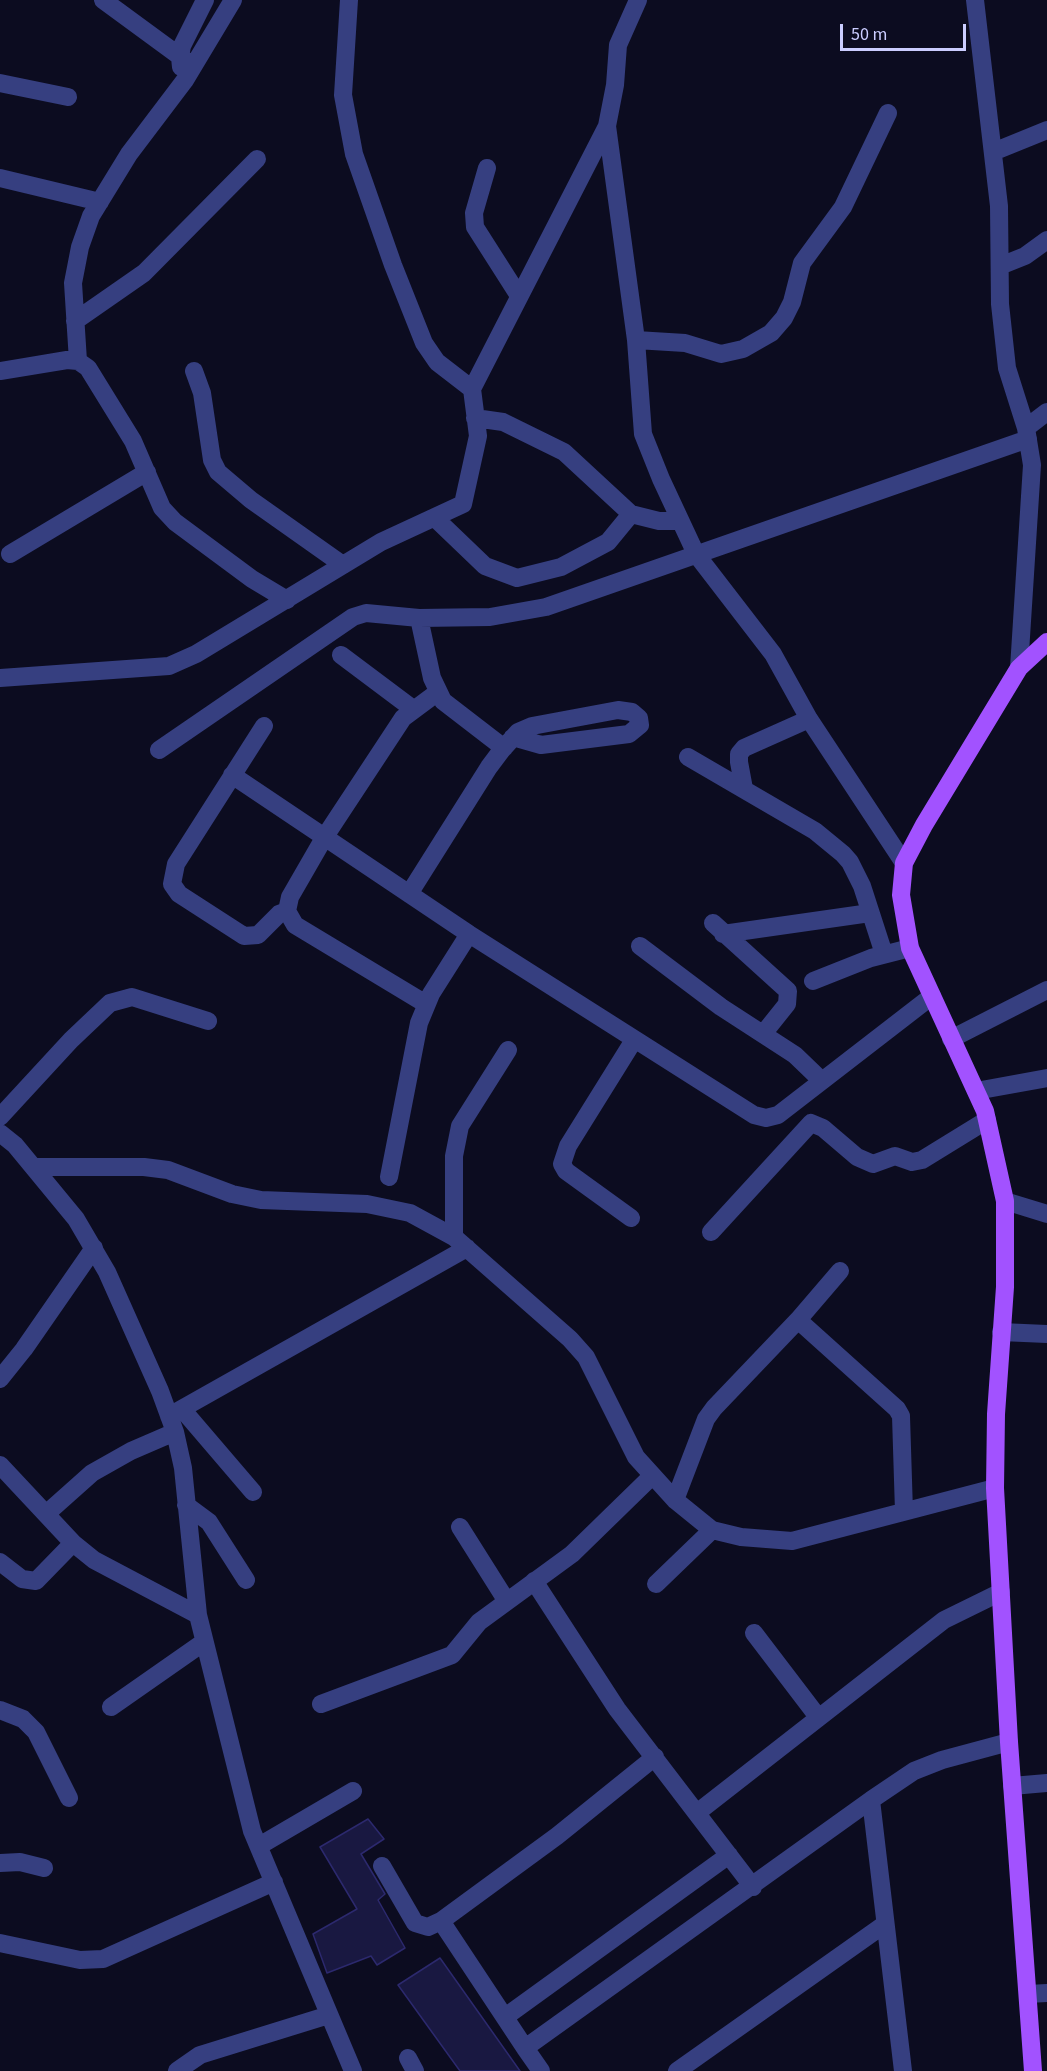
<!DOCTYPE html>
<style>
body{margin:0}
#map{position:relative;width:1047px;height:2071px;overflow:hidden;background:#0c0c20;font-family:"Source Sans 3",sans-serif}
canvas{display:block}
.scale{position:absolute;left:840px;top:24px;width:126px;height:27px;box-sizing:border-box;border:3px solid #cbcdff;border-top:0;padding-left:8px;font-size:18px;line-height:21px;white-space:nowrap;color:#cbcdff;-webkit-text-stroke:4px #0c0c20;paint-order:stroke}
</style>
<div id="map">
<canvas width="1047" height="2071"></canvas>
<div class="scale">50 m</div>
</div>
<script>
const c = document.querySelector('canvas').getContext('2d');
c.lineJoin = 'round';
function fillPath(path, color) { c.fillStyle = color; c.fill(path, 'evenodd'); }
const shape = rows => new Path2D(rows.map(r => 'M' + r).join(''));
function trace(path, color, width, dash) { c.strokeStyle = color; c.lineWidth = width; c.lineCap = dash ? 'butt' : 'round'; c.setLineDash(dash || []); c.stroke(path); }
const building = shape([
 [368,1819,384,1839,361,1854,385,1894,378,1900,405,1948,377,1965,371,1956,327,1973,313,1934,357,1909,320,1847,368,1819],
 [440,1958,520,2071,460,2071,398,1985,440,1958]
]);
const minor = shape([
 [103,0,193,66],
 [349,0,343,95,354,154,393,265,424,343,437,362,472,389],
 [975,0,999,206,1000,304,1007,368,1026,428,1032,465,1019,668],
 [181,67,180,57,182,46,205,0],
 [0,83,68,97],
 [607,126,636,340,643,434,661,479,696,554,773,654,809,719,904,863],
 [993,152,1047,130],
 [487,168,474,213,475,227,519,296],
 [0,178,100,202],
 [1000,266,1025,256,1047,240],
 [75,321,144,273,257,159],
 [636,340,685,343,721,354,743,349,771,333,784,318,792,302,802,263,843,207,888,113],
 [78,361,73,283,80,247,91,216,129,154,185,80,233,0],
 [0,371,67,360,78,361,88,368,133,441,162,508,175,522,252,579,287,600],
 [194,371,202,393,212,460,218,472,251,500,343,565],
 [475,418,503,422,564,452,631,514,659,521,680,521],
 [1026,428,1047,412],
 [436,519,485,566,517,578,561,567,608,542,631,514],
 [10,554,147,472],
 [419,618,432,678,443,701,504,748],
 [341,655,413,709],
 [0,678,169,666,196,654,381,542,463,504,478,436,472,389,607,126,615,85,618,45,638,0],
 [264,726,176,864,172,884,179,894,244,936,258,935,279,914,287,911],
 [159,750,353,617,366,613,419,618,490,617,546,607,1028,439],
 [688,757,815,831,843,854,850,862,862,886,884,954],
 [232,775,469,934,754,1115,766,1118,778,1115,932,996],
 [744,789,739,762,739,754,744,748,809,719],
 [409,894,489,767,501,751,518,732,532,726,618,710,632,712,639,718,640,725,629,734,541,745,513,737],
 [713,923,788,991,787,1004,763,1034],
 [723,934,870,913],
 [640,946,721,1007,795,1055,822,1081],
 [813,981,871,958,910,948],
 [426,1004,295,925,287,911,290,897,324,838,403,718,438,692],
 [951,1039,1047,990],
 [976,1091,1047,1078],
 [0,1117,71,1040,110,1003,132,997,208,1021],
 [0,1133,15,1145,76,1219,107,1272,160,1391,175,1432,183,1468,198,1615,252,1831,353,2071],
 [34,1167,144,1167,168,1170,232,1194,261,1200,367,1204,410,1213,454,1237,570,1339,586,1357,636,1457,675,1500,712,1530,741,1537,792,1541,995,1488],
 [389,1177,419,1023,431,994,469,934],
 [1005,1201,1047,1214],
 [631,1218,566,1171,562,1164,568,1146,634,1040],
 [711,1232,811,1123,823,1128,857,1157,873,1164,895,1156,912,1162,922,1160,987,1120],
 [454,1237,454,1156,460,1126,508,1050],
 [798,1320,897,1409,901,1416,904,1512],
 [1001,1332,1047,1334],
 [0,1379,24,1349,94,1248],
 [182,1409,253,1492],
 [169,1416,467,1248],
 [0,1465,73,1543,94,1560,198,1615],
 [675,1500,706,1419,714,1408,798,1320,840,1271],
 [186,1505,209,1522,246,1580],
 [46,1514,92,1473,131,1451,175,1432],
 [460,1527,506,1600],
 [0,1562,22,1579,36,1581,73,1543],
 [534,1581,617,1709,753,1887],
 [656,1584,712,1530],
 [754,1633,818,1717],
 [321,1704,452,1655,479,1622,572,1554,651,1477],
 [111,1707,204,1642],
 [0,1710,23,1719,36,1732,69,1798],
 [1012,1786,1047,1783],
 [871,1800,903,2071],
 [698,1812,944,1620,1001,1592],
 [259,1846,353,1791],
 [0,1863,20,1862,44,1868],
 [382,1866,415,1923,428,1927,441,1921],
 [0,1943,80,1960,103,1959,274,1882],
 [1028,1994,1047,1993],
 [505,2017,729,1855],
 [525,2048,441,1921,557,1836,655,1757],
 [408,2058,415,2071],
 [177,2071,200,2055,329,2015],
 [541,2071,525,2048,871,1800,914,1771,942,1760,1009,1742],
 [677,2071,885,1924]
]);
const major = shape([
 [1033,2071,1009,1742,995,1488,996,1414,1005,1287,1005,1201,985,1111,910,948,901,895,904,863,924,825,1019,668,1047,642]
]);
fillPath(building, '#191841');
trace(building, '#2c296e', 1.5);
trace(minor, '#363f80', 18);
trace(major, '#a252ff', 18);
</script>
